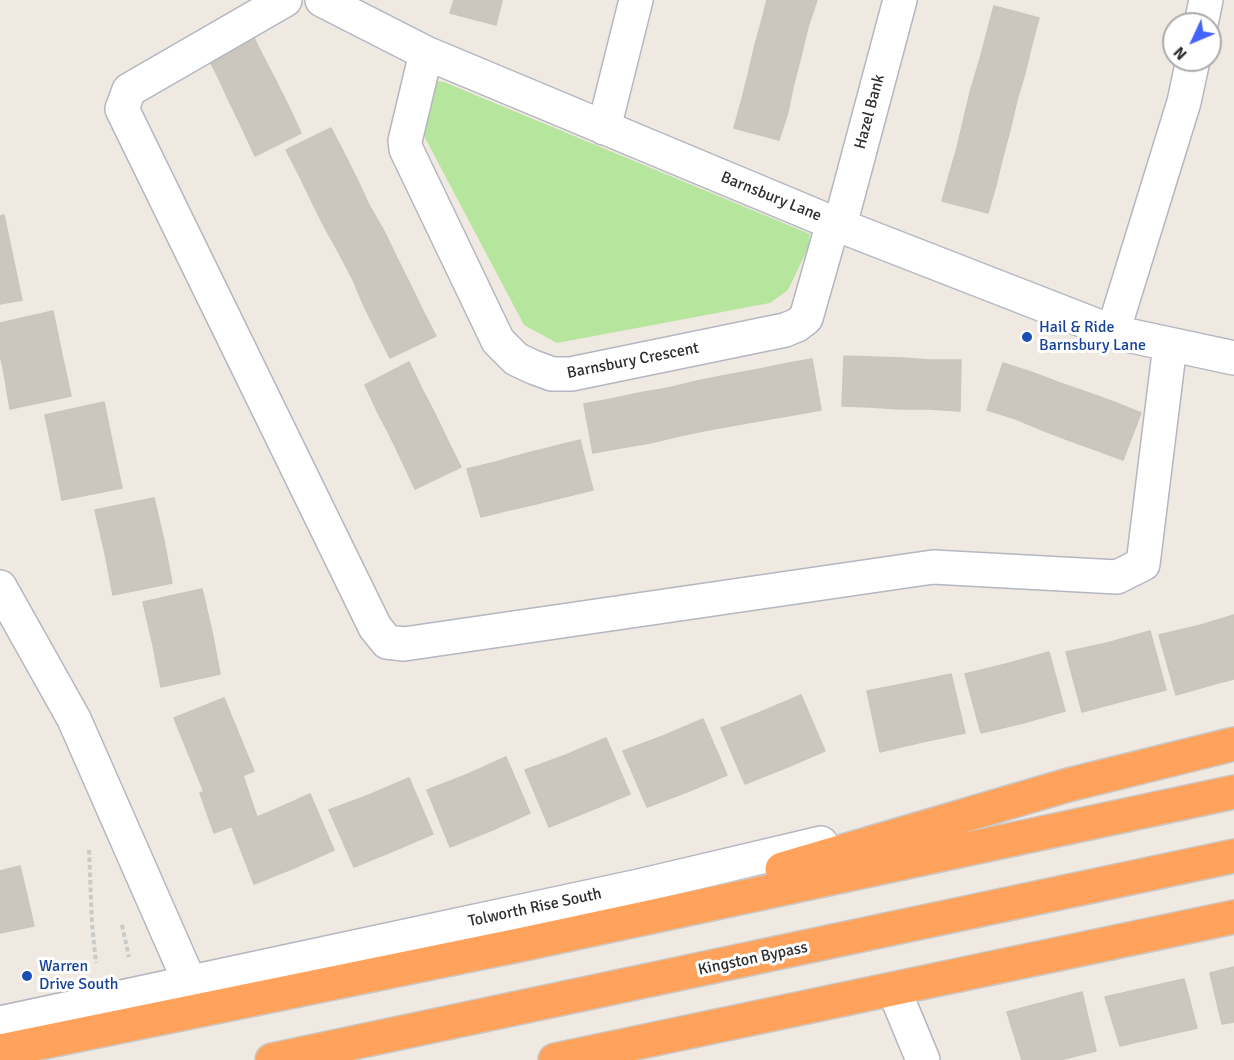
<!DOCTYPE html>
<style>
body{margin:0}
#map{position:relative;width:1234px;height:1060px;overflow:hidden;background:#efe9e1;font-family:Signika,sans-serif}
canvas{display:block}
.north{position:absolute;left:1162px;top:12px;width:60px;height:60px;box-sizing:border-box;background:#fff;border:2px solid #ababab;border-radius:50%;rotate:226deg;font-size:16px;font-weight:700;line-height:24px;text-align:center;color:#2e2e2e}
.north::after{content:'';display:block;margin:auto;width:21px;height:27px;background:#4264fb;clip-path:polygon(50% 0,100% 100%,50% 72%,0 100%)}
</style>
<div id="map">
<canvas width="1234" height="1060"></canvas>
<div class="north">N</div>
</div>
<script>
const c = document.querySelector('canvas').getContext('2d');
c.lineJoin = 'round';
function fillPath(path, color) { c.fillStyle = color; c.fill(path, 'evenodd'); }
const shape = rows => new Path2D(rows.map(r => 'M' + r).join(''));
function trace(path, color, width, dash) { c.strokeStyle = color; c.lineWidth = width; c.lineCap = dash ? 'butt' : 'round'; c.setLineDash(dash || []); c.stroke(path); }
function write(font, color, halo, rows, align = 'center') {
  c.font = font + ' Signika,sans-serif'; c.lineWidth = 6; c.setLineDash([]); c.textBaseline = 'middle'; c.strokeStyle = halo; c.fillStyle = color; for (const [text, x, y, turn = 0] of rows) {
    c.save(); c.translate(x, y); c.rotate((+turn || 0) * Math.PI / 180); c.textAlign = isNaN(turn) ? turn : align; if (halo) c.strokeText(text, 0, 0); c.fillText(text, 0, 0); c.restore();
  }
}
const green = shape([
 [437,81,444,82,810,234,808,248,788,290,770,303,557,343,524,325,423,134,421,119]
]);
const building = shape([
 [454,0,502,0,496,25,450,13,454,0],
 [767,0,817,0,808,27,763,16,767,0],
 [994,6,1039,18,1031,48,986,36,994,6],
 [763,16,808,27,801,56,755,45,763,16],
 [249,28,263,56,218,77,205,52,249,28],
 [986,36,1031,48,1025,73,980,59,986,36],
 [755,45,801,56,793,87,748,75,755,45],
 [263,56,276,81,230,103,218,77,263,56],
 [980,59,1025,73,1017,100,971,89,980,59],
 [748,75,793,87,788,112,742,99,748,75],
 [276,81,289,107,243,130,230,103,276,81],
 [971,89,1017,100,1010,130,964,118,971,89],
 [742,99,788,112,779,140,734,128,742,99],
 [289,107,301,133,255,156,243,130,289,107],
 [964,118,1010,130,1002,160,957,148,964,118],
 [331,128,344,153,299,175,286,150,331,128],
 [957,148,1002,160,996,185,950,172,957,148],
 [344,153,357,179,312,202,299,175,344,153],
 [950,172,996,185,988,213,942,201,950,172],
 [357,179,369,205,325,228,312,202,357,179],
 [369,205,384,231,340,255,325,228,369,205],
 [4,215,13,258,0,261,0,216,4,215],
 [384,231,397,258,353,280,340,255,384,231],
 [13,258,22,300,0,304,0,261,13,258],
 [397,258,410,284,364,306,353,280,397,258],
 [410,284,423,311,377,332,364,306,410,284],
 [53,311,62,355,3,367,0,355,0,323,53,311],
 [423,311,436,336,390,358,377,332,423,311],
 [62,355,71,396,10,409,3,367,62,355],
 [844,356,872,357,870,407,842,406,844,356],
 [872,357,902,358,900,409,870,407,872,357],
 [902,358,930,360,929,409,900,409,902,358],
 [812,359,821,410,793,415,784,364,812,359],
 [930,360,961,360,960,411,929,409,930,360],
 [409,362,422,389,377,411,365,385,409,362],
 [1003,363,1031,372,1016,419,987,410,1003,363],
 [784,364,793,415,764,420,755,370,784,364],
 [755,370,764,420,736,425,727,375,755,370],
 [1031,372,1060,383,1042,430,1016,419,1031,372],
 [727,375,736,425,708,430,697,381,727,375],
 [697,381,708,430,679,436,668,388,697,381],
 [1060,383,1086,392,1068,440,1042,430,1060,383],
 [668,388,679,436,650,443,639,393,668,388],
 [422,389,435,414,390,436,377,411,422,389],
 [1086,392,1114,402,1096,450,1068,440,1086,392],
 [639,393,650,443,620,448,611,399,639,393],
 [611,399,620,448,593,453,584,404,611,399],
 [104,402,113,446,54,458,45,415,104,402],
 [1114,402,1141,413,1123,460,1096,450,1114,402],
 [435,414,448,441,403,463,390,436,435,414],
 [580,440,593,490,564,497,552,447,580,440],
 [448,441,461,467,415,489,403,463,448,441],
 [113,446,122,488,62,500,54,458,113,446],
 [552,447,564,497,536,504,524,454,552,447],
 [524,454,536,504,509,510,496,462,524,454],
 [496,462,509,510,481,517,467,469,496,462],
 [154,498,164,541,105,553,95,510,154,498],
 [164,541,172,583,113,595,105,553,164,541],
 [202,589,212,632,153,645,143,602,202,589],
 [1234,615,1234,679,1218,683,1201,625,1234,615],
 [1201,625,1218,683,1176,695,1159,635,1201,625],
 [1150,631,1166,690,1123,701,1107,643,1150,631],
 [212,632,220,674,161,687,153,645,212,632],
 [1107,643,1123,701,1082,712,1066,652,1107,643],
 [1049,652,1065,711,1023,723,1006,664,1049,652],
 [1006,664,1023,723,981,733,965,674,1006,664],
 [951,674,965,733,922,742,908,683,951,674],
 [908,683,922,742,880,752,867,691,908,683],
 [801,695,825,751,785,768,761,712,801,695],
 [224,698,254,771,204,792,174,718,224,698],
 [761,712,785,768,745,784,721,728,761,712],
 [703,719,727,775,687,792,663,736,703,719],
 [663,736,687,792,647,807,623,751,663,736],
 [606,738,630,794,589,811,566,755,606,738],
 [566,755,589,811,549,827,525,770,566,755],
 [506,757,530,813,490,831,466,775,506,757],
 [466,775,490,831,450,847,427,790,466,775],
 [243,776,257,817,214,833,200,793,243,776],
 [409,778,433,834,393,851,369,795,409,778],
 [310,794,334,850,294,868,272,811,310,794],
 [369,795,393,851,354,867,329,810,369,795],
 [272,811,294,868,254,884,232,827,272,811],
 [20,866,34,926,0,933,0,871,20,866],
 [1234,967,1234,1022,1222,1024,1210,973,1234,967],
 [1184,979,1197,1028,1120,1046,1105,997,1184,979],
 [1082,992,1096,1051,1060,1060,1022,1060,1007,1012,1082,992]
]);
const path = shape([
 [89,850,92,924,96,963],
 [122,925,129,957]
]);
const minor = shape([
 [285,0,129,90,122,109,375,627,387,642,404,644,933,567,1117,577,1143,564,1170,345],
 [322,0,426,53,833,223,1113,332,1234,358],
 [1201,24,1206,0],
 [426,53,405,141,406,149,498,341,516,359,533,367,552,374,571,374,785,330,797,325,806,318,833,223],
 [604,128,636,0],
 [840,225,900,0],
 [1113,332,1184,102,1193,60],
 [0,587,74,719,190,983],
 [894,990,923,1060],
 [0,1023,639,886,821,843]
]);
const highway = shape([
 [782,869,1068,785,1234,744],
 [0,1051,524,944,1234,792],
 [272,1060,1234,856],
 [555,1060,1234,917]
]);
const markers = [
 [1027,337,6,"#1a4fb4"],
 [27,976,6,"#1a4fb4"]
];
const streetNames = [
 ["Hazel Bank",870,112,-75],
 ["Barnsbury Lane",771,197,22],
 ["Barnsbury Crescent",633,361,-11],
 ["Tolworth Rise South",535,908,-12],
 ["Kingston Bypass",753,959,-12]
];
const transitNames = [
 ["Hail & Ride",1039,328],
 ["Barnsbury Lane",1039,346],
 ["Warren",39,967],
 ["Drive South",39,985]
];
fillPath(green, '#b6e59e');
fillPath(building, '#cbc7bf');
trace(building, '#cbc5ba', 1.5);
trace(minor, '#b4b7c1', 36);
trace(highway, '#c9c9c9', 36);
trace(path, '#c9c9c9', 4, [4.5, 3]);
trace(minor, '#fff', 33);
trace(highway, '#ffa35c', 33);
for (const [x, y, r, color] of markers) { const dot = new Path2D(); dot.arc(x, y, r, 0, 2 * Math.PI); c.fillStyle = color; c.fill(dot); trace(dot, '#fff', 2); }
write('16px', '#2e2e2e', '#fff', streetNames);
write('16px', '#164399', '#fff', transitNames, 'left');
</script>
